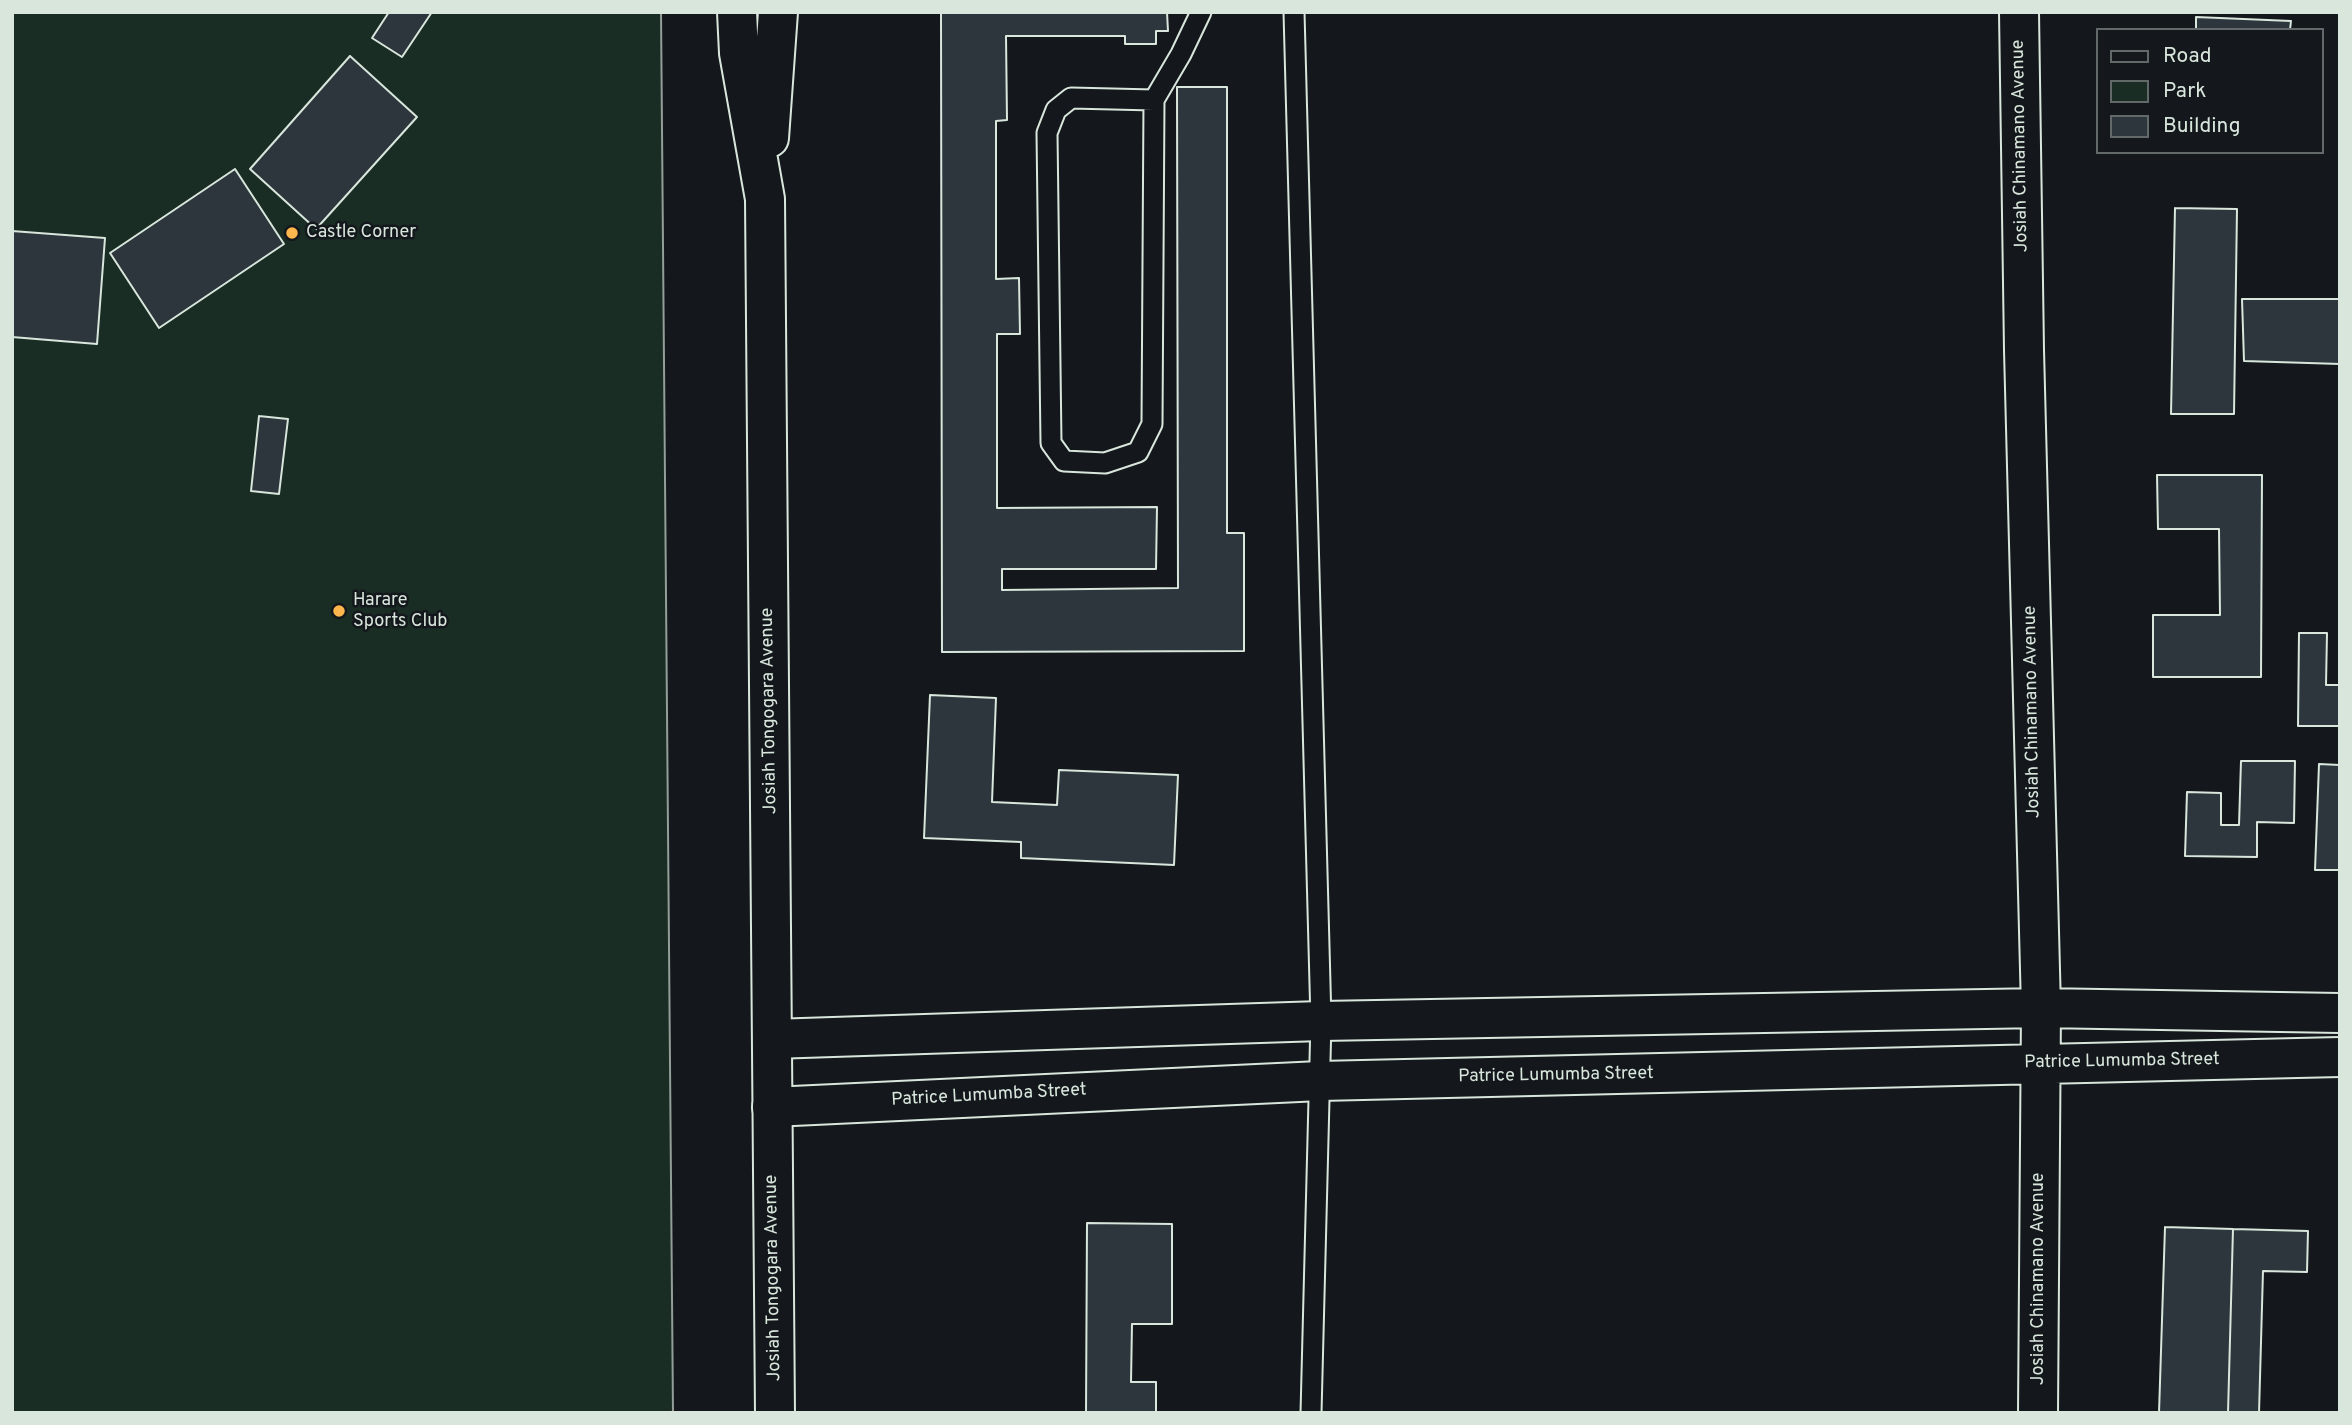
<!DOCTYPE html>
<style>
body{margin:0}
#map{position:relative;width:2352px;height:1425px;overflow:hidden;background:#14181c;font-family:Overpass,sans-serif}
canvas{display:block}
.frame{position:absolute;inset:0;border:14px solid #d8e6dc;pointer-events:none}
.legend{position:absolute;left:2096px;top:28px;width:228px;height:126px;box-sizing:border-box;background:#14181c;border:2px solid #626a69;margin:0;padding:9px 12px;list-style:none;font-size:21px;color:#d8e6dc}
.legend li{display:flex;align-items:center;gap:14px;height:35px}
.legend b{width:35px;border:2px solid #626a69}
</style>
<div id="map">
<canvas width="2352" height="1425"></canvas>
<div class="frame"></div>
<ul class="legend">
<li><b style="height:9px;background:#14181c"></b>Road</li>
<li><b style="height:19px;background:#1a2d24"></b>Park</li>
<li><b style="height:19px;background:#2c363c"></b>Building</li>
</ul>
</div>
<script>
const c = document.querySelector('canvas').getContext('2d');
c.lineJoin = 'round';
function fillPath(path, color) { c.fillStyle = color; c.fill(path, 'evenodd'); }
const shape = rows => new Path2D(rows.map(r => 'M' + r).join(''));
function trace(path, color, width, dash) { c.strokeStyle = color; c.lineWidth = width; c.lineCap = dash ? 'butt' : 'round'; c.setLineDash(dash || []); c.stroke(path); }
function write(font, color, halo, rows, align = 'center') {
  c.font = font + ' Overpass,sans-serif'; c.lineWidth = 5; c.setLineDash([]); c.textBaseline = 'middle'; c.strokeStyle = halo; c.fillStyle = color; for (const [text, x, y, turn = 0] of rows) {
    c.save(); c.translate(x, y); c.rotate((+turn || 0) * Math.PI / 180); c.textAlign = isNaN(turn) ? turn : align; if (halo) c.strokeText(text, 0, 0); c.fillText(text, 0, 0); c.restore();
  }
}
const green = shape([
 [12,12,661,12,673,1413,12,1413,12,12]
]);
const building = shape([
 [389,12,432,12,402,57,372,38,389,12],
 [941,12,1167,12,1168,31,1156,31,1156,44,1125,44,1125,36,1006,36,1007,120,996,121,996,279,1019,278,1020,334,997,334,997,508,1157,507,1156,569,1002,569,1002,590,1178,588,1177,87,1227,87,1227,533,1244,533,1244,651,942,652,941,12],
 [2196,17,2291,21,2290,30,2196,30,2196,17],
 [350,56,417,117,316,229,250,169,350,56],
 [235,169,284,244,159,328,110,253,235,169],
 [2175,208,2237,209,2234,414,2171,414,2175,208],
 [12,231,105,238,97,344,12,337,12,231],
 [2242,299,2340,299,2340,364,2244,361,2242,299],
 [259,416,288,419,279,494,251,491,259,416],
 [2157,475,2262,475,2261,677,2153,677,2153,615,2220,615,2219,529,2158,529,2157,475],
 [2299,633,2327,633,2326,685,2340,685,2340,726,2298,726,2299,633],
 [930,695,996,698,992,802,1057,805,1059,770,1178,775,1174,865,1021,858,1021,842,924,838,930,695],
 [2241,761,2295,761,2294,823,2257,822,2257,857,2185,856,2187,792,2221,793,2221,825,2239,825,2241,761],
 [2319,764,2340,765,2340,870,2315,870,2319,764],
 [1087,1223,1172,1224,1172,1324,1132,1324,1131,1382,1156,1382,1156,1413,1086,1413,1087,1223],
 [2165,1227,2233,1229,2228,1413,2159,1413,2165,1227],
 [2233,1229,2308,1231,2307,1272,2263,1271,2259,1413,2228,1413,2233,1229]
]);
const service = shape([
 [1294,12,1321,1021,1311,1413],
 [1154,100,1071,98,1056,110,1047,133,1051,443,1064,461,1105,463,1138,452,1152,424,1154,100,1181,54,1201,12]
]);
const minor = shape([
 [2019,12,2024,350,2041,1008,2038,1413],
 [772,1039,1321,1021,2041,1008,2340,1013],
 [772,1107,1320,1081,2340,1057]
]);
const secondary = shape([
 [737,12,739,53,765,199,775,1413],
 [769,138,778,12]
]);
const markers = [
 [292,233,7,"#ffb74d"],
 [339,611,7,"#ffb74d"]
];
const streetNames = [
 ["Josiah Chinamano Avenue",2021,146,-91],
 ["Josiah Tongogara Avenue",770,711,-91],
 ["Josiah Chinamano Avenue",2033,712,-91],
 ["Patrice Lumumba Street",2122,1062,-1],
 ["Patrice Lumumba Street",1556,1076,-1],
 ["Patrice Lumumba Street",989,1096,-3],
 ["Josiah Tongogara Avenue",774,1278,-91],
 ["Josiah Chinamano Avenue",2039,1279,-90]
];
const poiNames = [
 ["Castle Corner",306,233],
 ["Harare",353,601],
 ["Sports Club",353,622]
];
fillPath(green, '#1a2d24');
trace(green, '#939e99', 2);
fillPath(building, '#2c363c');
trace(building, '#d8e6dc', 2);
trace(service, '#d8e6dc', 23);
trace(minor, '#d8e6dc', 42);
trace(secondary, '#d8e6dc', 42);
trace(service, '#14181c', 19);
trace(minor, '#14181c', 38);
trace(secondary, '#14181c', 38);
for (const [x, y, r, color] of markers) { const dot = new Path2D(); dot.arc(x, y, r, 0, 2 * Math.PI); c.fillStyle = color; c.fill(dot); trace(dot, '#14181c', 2.5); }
write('18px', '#d8e6dc', '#14181c', streetNames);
write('18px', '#d8e6dc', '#14181c', poiNames, 'left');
</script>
